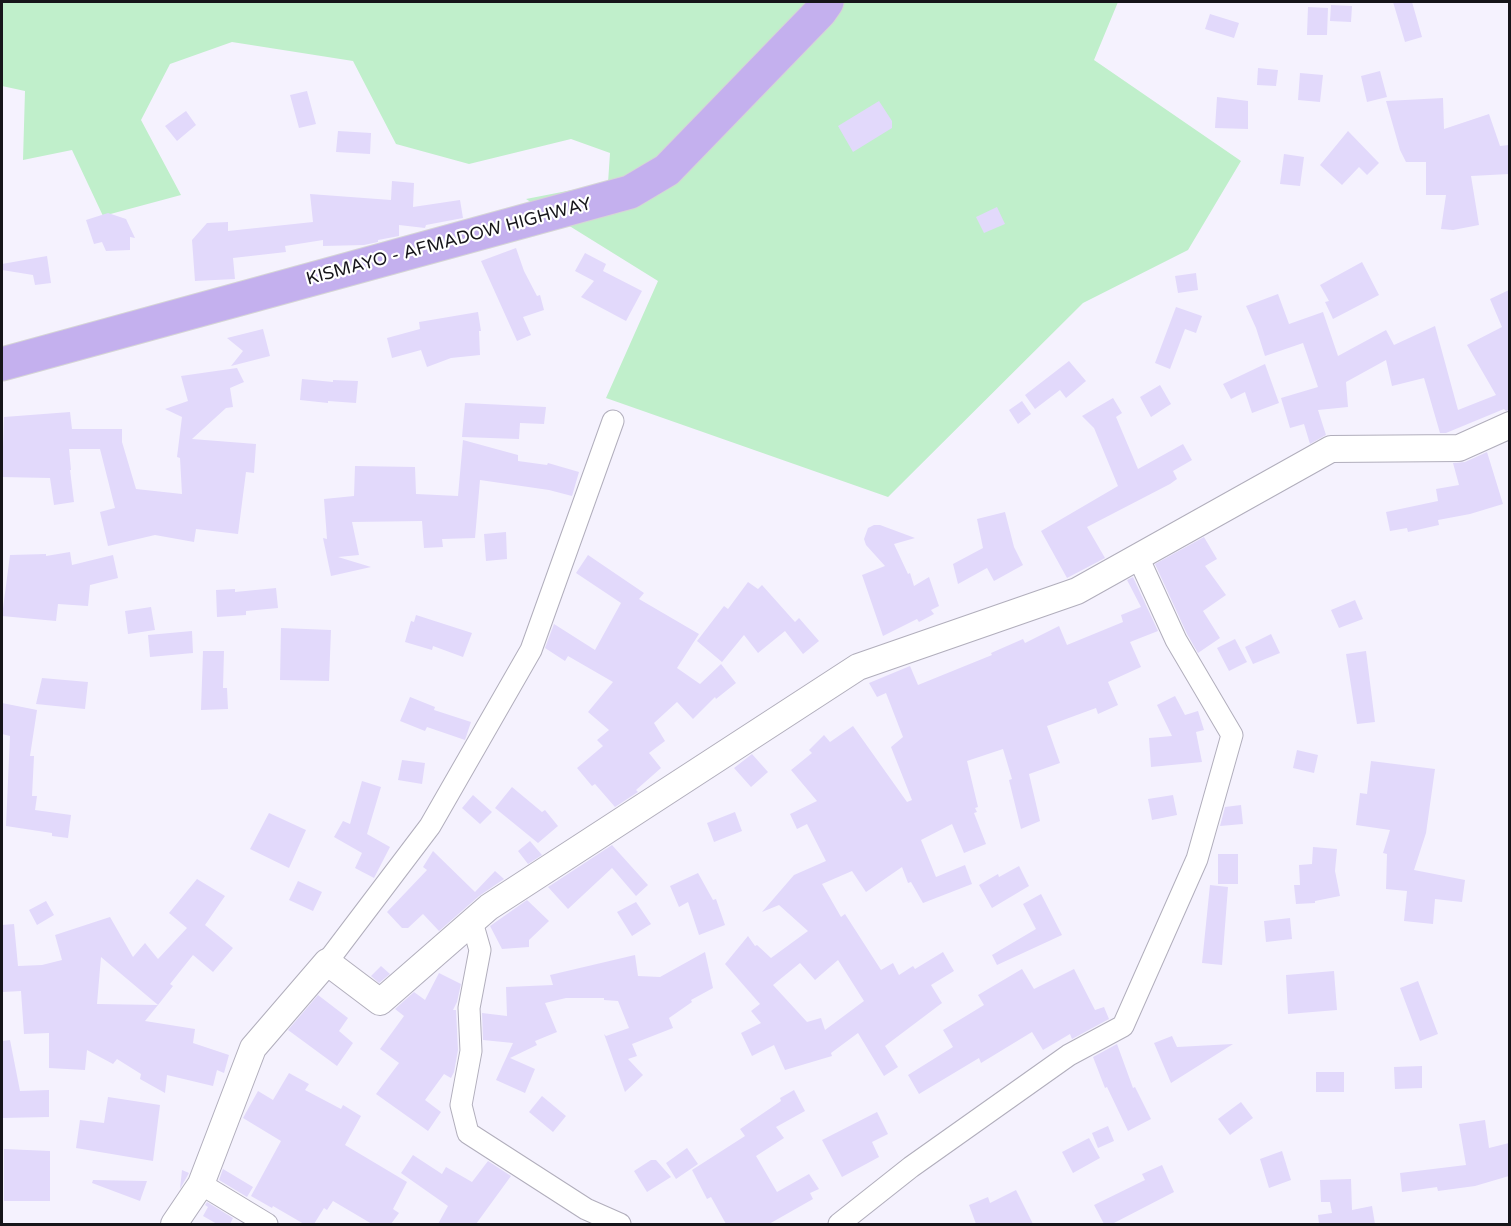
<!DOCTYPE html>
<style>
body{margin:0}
#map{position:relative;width:1511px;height:1226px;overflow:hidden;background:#f5f2fe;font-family:"Varela Round",sans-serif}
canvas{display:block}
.frame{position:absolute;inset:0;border:3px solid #16151a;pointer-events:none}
</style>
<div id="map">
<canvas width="1511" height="1226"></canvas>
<div class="frame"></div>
</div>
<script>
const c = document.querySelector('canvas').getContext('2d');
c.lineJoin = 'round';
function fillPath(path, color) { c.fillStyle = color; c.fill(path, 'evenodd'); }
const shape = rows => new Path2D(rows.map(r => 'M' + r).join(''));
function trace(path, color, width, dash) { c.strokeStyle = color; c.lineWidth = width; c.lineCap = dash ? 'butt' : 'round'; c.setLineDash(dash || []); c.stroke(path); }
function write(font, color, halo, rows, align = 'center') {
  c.font = font + ' "Varela Round",sans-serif'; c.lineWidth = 4.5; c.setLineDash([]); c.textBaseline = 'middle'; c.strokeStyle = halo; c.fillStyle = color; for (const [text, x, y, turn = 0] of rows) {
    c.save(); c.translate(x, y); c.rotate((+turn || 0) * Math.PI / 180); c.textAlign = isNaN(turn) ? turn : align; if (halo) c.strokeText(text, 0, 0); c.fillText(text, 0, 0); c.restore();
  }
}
const green = shape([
 [2,2,1118,2,1094,60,1241,161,1188,250,1083,303,888,497,606,398,658,281,526,199,608,183,610,153,571,139,469,164,396,144,353,61,232,42,170,64,141,120,181,195,103,216,72,150,23,160,25,91,2,86]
]);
const building = shape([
 [1393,2,1412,2,1422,37,1405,42],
 [1331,5,1352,6,1351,22,1330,21],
 [1308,7,1328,8,1327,35,1307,35],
 [1210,14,1239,23,1234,38,1205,29],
 [1258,68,1278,70,1276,86,1257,85],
 [1380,71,1387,97,1367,102,1361,76],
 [1300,73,1323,75,1320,102,1298,100],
 [307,91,316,124,299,128,290,95],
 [1217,97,1248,101,1248,129,1215,128],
 [1443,98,1444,129,1489,114,1500,146,1509,145,1509,174,1471,176,1479,225,1453,230,1441,229,1446,195,1426,195,1426,162,1406,162,1400,150,1386,101],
 [879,101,892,121,892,128,853,152,838,126],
 [186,111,196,125,177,141,165,126],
 [338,131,371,133,370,154,336,152],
 [1348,131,1379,163,1367,175,1359,167,1342,185,1320,165],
 [1284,154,1304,157,1300,186,1280,184],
 [392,181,414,183,413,207,460,200,463,218,426,225,425,228,399,225,399,236,378,240,378,242,364,245,323,246,323,240,285,246,286,252,233,258,235,279,195,281,192,240,207,223,228,222,228,231,313,222,310,194,391,200],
 [997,207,1005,224,984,233,976,217],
 [108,213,126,219,135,238,130,237,130,250,106,251,102,242,94,244,86,220],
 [516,248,524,271,537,296,540,295,544,310,523,317,531,335,517,341,481,261],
 [585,253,606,264,603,271,642,291,626,321,581,297,594,281,575,271],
 [47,256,51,283,35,285,33,275,2,270,2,264],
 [1362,262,1379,295,1333,319,1325,302,1329,301,1320,285],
 [1196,273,1198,290,1178,293,1175,276],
 [1509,290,1509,410,1506,411,1504,409,1446,433,1440,433,1424,378,1392,386,1386,360,1346,382,1348,407,1318,410,1326,435,1310,444,1304,424,1290,428,1281,398,1318,387,1303,343,1265,356,1256,328,1246,306,1278,294,1289,324,1323,312,1338,356,1386,330,1394,345,1435,326,1458,410,1496,395,1467,345,1502,327,1490,299],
 [1176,307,1202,316,1196,333,1185,329,1170,369,1155,363],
 [478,312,481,331,479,331,480,355,451,358,427,367,421,350,392,358,387,338,420,329,419,322],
 [263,329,270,356,231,366,243,351,227,338],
 [1069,361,1086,381,1066,398,1060,390,1035,409,1025,395],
 [1265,364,1279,403,1252,413,1245,392,1231,399,1223,384],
 [237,368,244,382,230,388,233,407,226,408,192,439,256,444,254,473,246,472,238,534,196,529,194,542,155,535,108,546,100,512,115,508,100,449,69,449,71,470,70,470,74,502,54,505,50,478,2,477,4,417,70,412,72,429,122,429,122,442,136,489,182,494,180,458,177,457,182,417,165,409,188,401,181,376],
 [302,379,333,382,333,380,358,381,356,403,328,401,328,403,300,400],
 [1160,385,1171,404,1151,417,1140,397],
 [1113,398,1122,413,1116,417,1138,469,1183,444,1192,460,1173,471,1177,479,1170,484,1087,527,1105,558,1067,578,1041,531,1118,486,1094,428,1082,416],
 [1022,401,1031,414,1018,424,1009,410],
 [465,403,546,407,544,424,520,423,519,439,462,437],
 [463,440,518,455,518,461,547,465,548,463,579,472,572,496,549,490,480,480,475,538,442,539,443,547,424,548,422,521,352,522,359,555,338,557,371,567,331,576,323,538,327,539,324,499,354,496,355,466,415,467,416,494,458,496],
 [1487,452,1503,504,1470,514,1438,520,1439,525,1408,532,1407,528,1390,531,1386,512,1438,501,1436,489,1459,485,1453,463,1465,462],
 [1005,512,1014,547,1023,565,994,581,987,568,958,584,953,564,983,548,977,519],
 [874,525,880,525,915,538,894,544,908,574,910,573,914,586,929,577,939,606,931,610,934,614,919,622,917,619,883,636,862,575,885,566,866,545,864,539,868,528],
 [506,532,507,559,486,561,484,534],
 [1204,537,1217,559,1205,566,1226,595,1203,611,1220,638,1198,653,1187,634,1155,564],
 [70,552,72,565,113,555,118,578,90,585,88,606,58,604,56,621,2,616,10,555,46,554,46,556],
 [588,555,644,593,639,599,699,634,677,668,700,684,721,664,736,683,716,699,715,697,693,719,677,702,654,723,665,741,649,753,661,768,636,790,638,792,615,807,595,784,592,786,577,768,603,746,597,740,609,730,588,712,613,682,568,656,565,661,545,648,554,624,595,650,621,603,576,573],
 [1133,577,1158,631,1130,642,1141,667,1108,682,1118,705,1098,714,1096,708,1047,726,1060,763,1029,774,1040,821,1021,829,1009,780,1012,779,1003,749,967,761,978,807,975,808,977,812,974,813,986,844,964,853,952,824,921,840,936,877,965,865,972,884,923,903,911,882,908,883,902,867,866,892,852,871,822,884,841,917,845,914,881,970,893,963,899,975,913,966,915,969,943,952,954,971,931,985,942,1003,885,1046,898,1067,884,1076,858,1033,831,1053,832,1056,785,1070,774,1045,752,1056,741,1033,761,1023,751,1011,760,1004,725,964,748,936,755,946,757,945,771,958,808,931,779,905,762,912,794,875,826,861,807,824,797,829,790,814,817,801,791,770,812,753,809,750,824,735,830,742,853,726,907,802,912,800,891,747,903,737,886,693,877,697,869,683,910,666,918,685,992,655,991,653,1023,639,1025,643,1059,626,1067,645,1123,622,1121,615,1141,607,1127,580],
 [838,960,864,1001,825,1030,821,1018,807,1022,773,985,800,963,815,980],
 [748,582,758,589,762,585,795,622,799,618,819,641,803,654,785,631,758,653,744,635,722,662,697,641,724,606,728,609],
 [276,588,278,608,246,611,246,615,217,617,216,590,235,589,235,592],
 [1355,600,1363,619,1339,628,1331,610],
 [151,607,155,630,128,634,125,611],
 [416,615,472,633,463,657,433,646,432,650,405,642,411,621,414,622],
 [281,628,331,630,329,681,280,680],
 [192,631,193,653,150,657,148,635],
 [1271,634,1280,653,1253,664,1245,647],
 [1235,639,1247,662,1229,671,1217,648],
 [203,651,224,651,223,688,227,688,228,709,201,710],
 [1366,651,1375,722,1357,724,1346,654],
 [42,678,88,682,85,709,36,704],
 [1175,696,1185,715,1198,711,1204,730,1196,732,1202,762,1151,767,1149,738,1172,736,1157,705],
 [410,697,435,707,434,710,471,722,465,740,427,727,425,731,400,721],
 [2,703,37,710,30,756,34,756,32,796,37,796,35,810,71,815,68,838,52,836,52,833,6,826,10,736,2,734],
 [1297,750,1318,755,1314,773,1293,768],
 [752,754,768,772,751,787,734,768],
 [402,760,425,763,422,784,398,780],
 [1371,761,1435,769,1426,833,1414,870,1465,880,1462,902,1435,899,1433,924,1404,921,1407,891,1386,889,1387,854,1383,853,1390,830,1356,825,1360,793,1367,794],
 [362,781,381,787,367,834,390,847,374,878,355,868,362,853,334,837,343,821,350,824],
 [512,787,542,812,545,810,558,826,538,843,495,808],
 [473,795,492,812,480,824,462,808],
 [1173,795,1177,815,1152,820,1148,799],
 [1241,805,1243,824,1220,826,1225,807],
 [735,812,742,831,714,842,707,823],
 [269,813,306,830,289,868,250,849],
 [530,841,542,855,528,864,518,851],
 [612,845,648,885,636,896,612,868,568,909,548,887],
 [1313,847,1337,849,1335,871,1340,896,1315,901,1315,903,1296,904,1294,885,1300,885,1299,865,1312,864],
 [433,851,475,892,495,871,504,879,479,896,439,931,423,914,408,928,402,928,387,912,427,870,423,867],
 [1218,854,1238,854,1238,884,1218,884],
 [1019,866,1029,886,992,908,979,885,998,874,999,877],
 [698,873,713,900,716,899,725,925,699,935,688,902,679,907,670,886],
 [197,879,225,896,205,925,233,948,213,972,193,955,170,984,173,986,158,1005,101,957,97,1004,158,1005,145,1021,195,1029,193,1043,229,1055,224,1073,217,1070,213,1086,167,1075,165,1093,140,1079,141,1074,117,1059,113,1064,87,1050,85,1070,49,1068,49,1033,24,1034,21,991,3,992,2,925,14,924,18,966,42,965,62,960,55,935,110,917,133,957,145,943,158,959,187,928,169,913],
 [298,881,322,892,313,911,289,900],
 [1210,885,1228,887,1222,965,1202,963],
 [1041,894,1062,935,997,965,992,955,1036,929,1023,904],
 [527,900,549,921,529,940,529,947,502,949,490,926],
 [46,901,54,915,37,925,29,910],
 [636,902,651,924,632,936,617,912],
 [1290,918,1292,939,1266,942,1264,921],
 [705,952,713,988,691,1000,692,1002,669,1018,673,1028,632,1044,637,1056,628,1059,643,1075,625,1092,604,1034,606,1036,629,1028,618,1001,604,1000,604,998,566,998,545,1003,557,1032,535,1041,537,1045,510,1058,535,1069,525,1093,496,1080,513,1043,483,1040,482,1013,507,1016,506,987,553,985,550,975,635,955,638,976,660,977],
 [381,966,390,974,379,983,371,976],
 [1022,969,1034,989,1074,969,1095,1010,1104,1007,1109,1019,1072,1039,1070,1034,1043,1050,1032,1032,981,1063,979,1058,919,1094,908,1075,953,1047,943,1030,984,1005,978,995],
 [1334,971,1337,1010,1288,1014,1286,975],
 [439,973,461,984,457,1002,453,1010,456,1010,458,1050,454,1072,451,1078,444,1074,425,1100,441,1112,428,1131,376,1094,399,1063,380,1049,404,1016,395,1009,414,992,425,1000],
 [1418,981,1438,1034,1420,1041,1400,988],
 [318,995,348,1018,339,1031,353,1043,337,1066,288,1030],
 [1172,1036,1177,1047,1233,1044,1171,1083,1154,1043],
 [10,1040,20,1091,49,1090,49,1117,2,1118,2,1041],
 [1117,1044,1133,1088,1135,1087,1151,1119,1128,1131,1107,1087,1105,1088,1093,1057],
 [1422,1066,1422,1088,1395,1089,1394,1067],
 [1316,1072,1344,1072,1344,1092,1316,1092],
 [289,1073,309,1084,305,1090,341,1109,343,1105,361,1116,345,1145,407,1182,393,1209,399,1213,391,1224,372,1224,333,1201,327,1210,324,1208,314,1224,304,1224,273,1206,272,1208,251,1196,281,1141,243,1118,258,1091,273,1100],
 [794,1090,805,1111,776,1127,784,1138,756,1156,777,1192,809,1174,819,1189,810,1193,813,1199,769,1224,726,1224,711,1197,707,1199,692,1170,745,1136,740,1129,781,1101,780,1098],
 [542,1096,566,1116,553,1132,529,1112],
 [108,1097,160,1105,153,1161,76,1148,80,1120,104,1123],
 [1241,1102,1253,1118,1230,1135,1218,1119],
 [877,1112,888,1134,872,1142,879,1157,842,1177,822,1140],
 [1485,1120,1489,1148,1509,1143,1509,1176,1475,1186,1438,1191,1437,1187,1402,1192,1400,1173,1466,1165,1459,1124],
 [1108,1126,1114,1141,1098,1148,1092,1133],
 [1089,1138,1100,1158,1073,1173,1062,1152],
 [687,1148,698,1164,676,1179,666,1163],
 [4,1149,50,1151,50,1201,4,1201],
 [1282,1151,1291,1180,1269,1188,1260,1159],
 [413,1155,442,1174,446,1167,472,1182,488,1161,511,1176,476,1224,438,1224,448,1206,401,1173],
 [651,1160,656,1160,671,1177,647,1192,634,1171],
 [1162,1165,1174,1192,1112,1224,1104,1224,1094,1205,1145,1180,1142,1174],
 [223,1169,253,1187,247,1197,219,1180],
 [182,1170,189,1173,180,1189],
 [1351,1179,1352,1210,1372,1206,1375,1224,1319,1224,1318,1215,1332,1213,1330,1202,1321,1202,1320,1180],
 [93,1180,147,1181,140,1201,92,1183],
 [1016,1190,1033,1224,976,1224,969,1205,988,1197,990,1203],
 [207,1202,233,1218,230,1224,217,1224,203,1216,208,1207,205,1205]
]);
const minor = shape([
 [472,922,480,950,469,1008,471,1051,461,1105,468,1133,586,1209,620,1224],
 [327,962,430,826,531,650,613,421],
 [201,1184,267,1224],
 [839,1224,911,1167,1069,1055,1123,1026,1197,859,1232,735,1176,640,1138,557]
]);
const tertiary = shape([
 [174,1224,201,1184,253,1048,327,962,380,1002,489,907,858,667,1077,591,1331,449,1459,448,1510,425]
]);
const primary = shape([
 [2,364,630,192,667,170,820,12,827,2]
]);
const streetNames = [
 ["KISMAYO - AFMADOW HIGHWAY",449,242,-15]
];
fillPath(green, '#c0efcb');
fillPath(building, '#e2d9fb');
trace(minor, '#b1aebc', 23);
trace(tertiary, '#b1aebc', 28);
trace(primary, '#d5d5d6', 35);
trace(minor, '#fff', 21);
trace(tertiary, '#fff', 26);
trace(primary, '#c4b0ee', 33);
write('18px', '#16151a', '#fff', streetNames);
</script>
